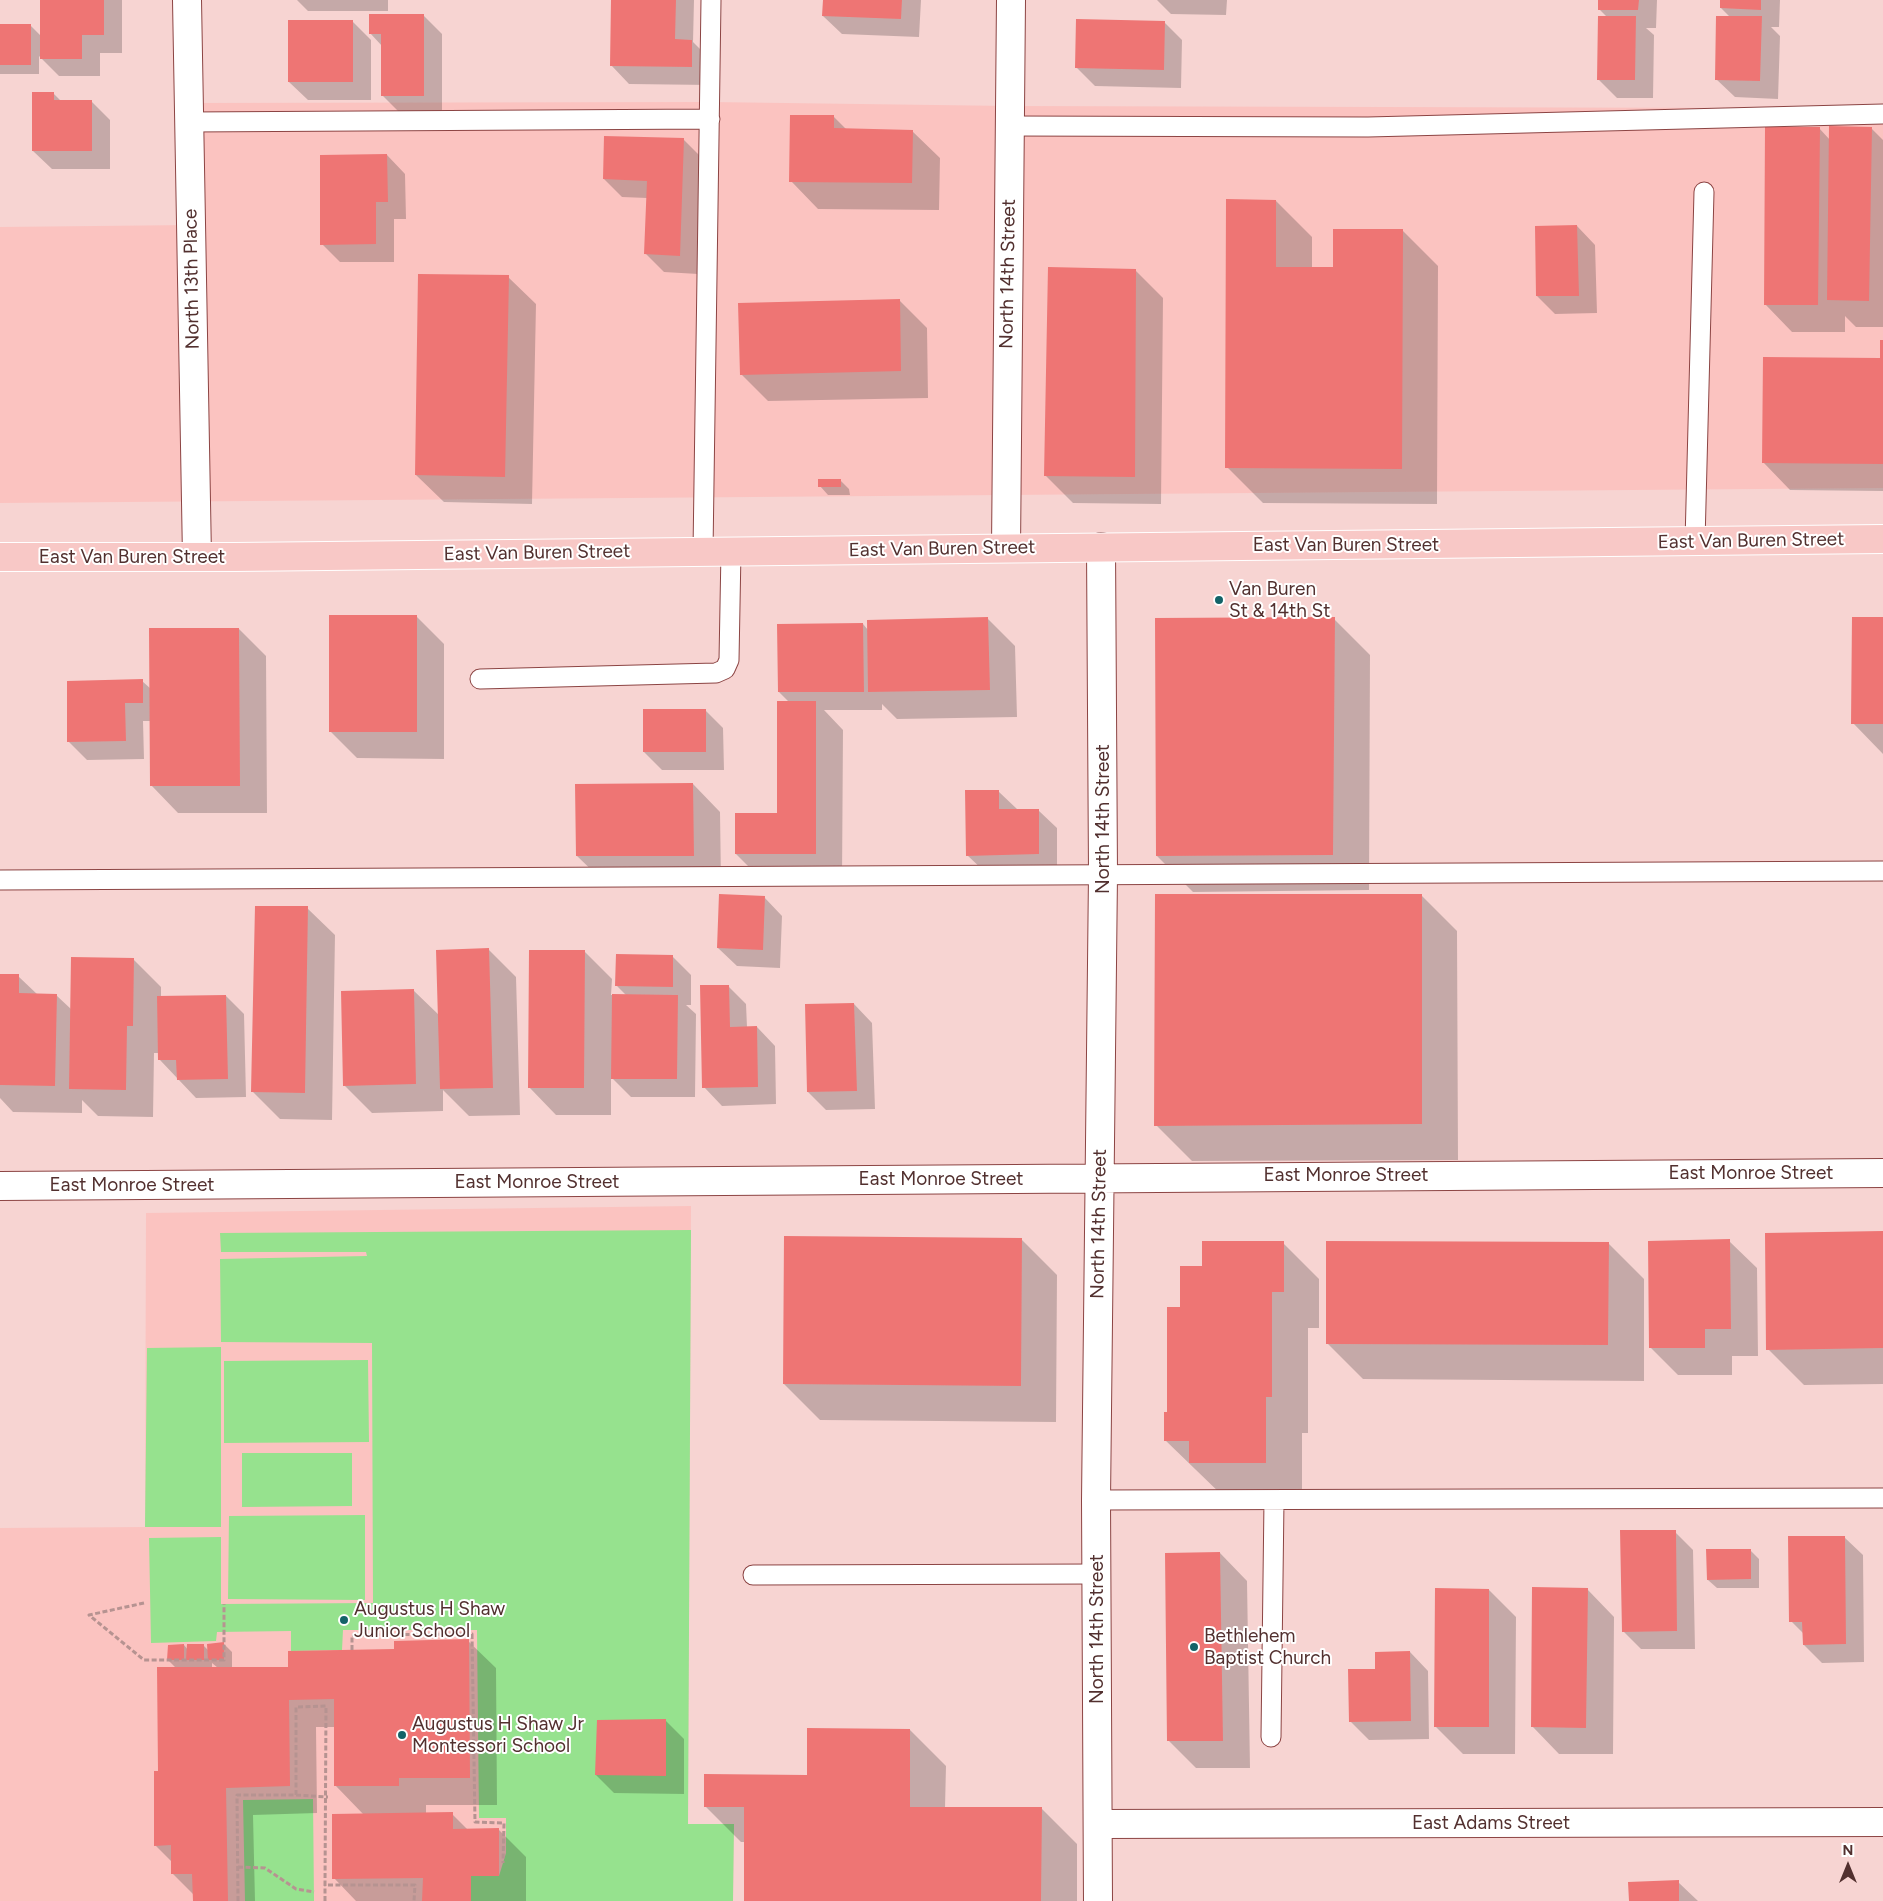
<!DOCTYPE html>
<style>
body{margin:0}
#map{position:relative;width:1883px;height:1901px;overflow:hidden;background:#f7d4d2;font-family:Figtree,sans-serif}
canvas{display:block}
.north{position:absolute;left:1823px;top:1841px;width:50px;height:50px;-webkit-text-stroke:4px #fff;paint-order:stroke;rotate:0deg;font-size:14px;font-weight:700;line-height:20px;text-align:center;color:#52302f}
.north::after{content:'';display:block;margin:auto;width:18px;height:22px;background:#52302f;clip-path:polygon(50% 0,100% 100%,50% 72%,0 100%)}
</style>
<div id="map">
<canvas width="1883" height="1901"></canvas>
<div class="north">N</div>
</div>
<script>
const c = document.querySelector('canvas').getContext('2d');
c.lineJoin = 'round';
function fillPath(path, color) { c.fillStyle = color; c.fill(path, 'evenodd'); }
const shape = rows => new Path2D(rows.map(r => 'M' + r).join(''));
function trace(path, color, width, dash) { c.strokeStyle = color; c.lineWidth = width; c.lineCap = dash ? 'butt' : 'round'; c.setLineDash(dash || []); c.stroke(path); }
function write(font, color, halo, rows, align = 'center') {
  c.font = font + ' Figtree,sans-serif'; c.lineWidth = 4; c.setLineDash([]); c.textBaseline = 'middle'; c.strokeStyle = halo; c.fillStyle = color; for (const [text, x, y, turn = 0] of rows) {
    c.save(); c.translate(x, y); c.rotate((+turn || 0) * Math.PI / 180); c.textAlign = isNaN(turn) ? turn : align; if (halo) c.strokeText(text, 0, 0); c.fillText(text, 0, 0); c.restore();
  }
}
const built = shape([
 [710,102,1010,106,1752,108,1883,106,1883,488,0,503,0,227,191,225,189,103],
 [691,1206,688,1824,734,1824,733,1901,0,1901,0,1528,145,1527,146,1213]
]);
const green = shape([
 [691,1230,688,1824,734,1824,733,1901,471,1901,471,1876,499,1876,506,1853,506,1818,479,1818,477,1630,343,1630,342,1650,291,1651,291,1631,217,1632,216,1641,151,1643,149,1538,221,1537,221,1604,373,1603,372,1343,221,1342,220,1259,367,1256,366,1252,221,1252,220,1233],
 [221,1347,221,1527,145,1527,147,1348],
 [368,1360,369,1442,224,1443,224,1361],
 [242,1453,352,1453,352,1506,242,1507],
 [365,1515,365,1600,228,1599,229,1516],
 [313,1799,314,1901,245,1901,243,1800]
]);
const shadow = shape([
 [41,0,122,0,122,53,100,53,100,76,59,76,39,56,39,74,0,74,0,25,30,25,41,36],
 [297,0,388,0,388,11,308,11],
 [613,0,694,0,693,42,710,59,710,85,629,84,611,65],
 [824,0,921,0,919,37,842,34,823,16],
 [1157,0,1227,0,1226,15,1171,14],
 [1599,0,1657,0,1656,28,1646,28,1654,35,1653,98,1617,98,1599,80,1607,17,1599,9],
 [1721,0,1780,0,1779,27,1771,27,1780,36,1778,99,1735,97,1716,79,1730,17,1721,8],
 [423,15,442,34,442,114,401,114,382,95,382,46,370,33],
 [352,21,371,40,371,100,308,100,289,82],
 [1164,22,1182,40,1181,88,1095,86,1076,67],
 [53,93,62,102,92,102,110,120,110,169,52,169,33,151],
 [834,117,847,130,912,131,940,158,939,210,818,209,791,181],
 [1819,128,1830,140,1871,128,1883,140,1883,327,1856,327,1845,316,1845,332,1792,332,1765,304],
 [683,139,702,158,698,274,664,272,646,254,647,198,622,197,604,179],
 [387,155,405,174,406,219,394,219,394,262,340,262,322,244],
 [1276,201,1312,237,1312,268,1334,268,1402,230,1438,266,1437,504,1263,503,1227,467],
 [1577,226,1595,245,1597,313,1555,314,1537,296],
 [1136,271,1163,298,1161,504,1073,503,1046,476],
 [508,277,536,304,532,504,444,502,416,475],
 [900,301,927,328,928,398,768,401,741,374],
 [1883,341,1883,491,1790,490,1763,462,1881,359],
 [840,480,849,489,850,495,828,495,820,486],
 [417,617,444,644,444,759,357,758,330,731],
 [1883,618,1883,754,1853,723],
 [988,619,1015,646,1017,717,897,719,882,704,882,710,824,710,843,730,842,881,763,881,736,854,779,814,789,702,779,692,863,624,868,630],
 [1334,619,1370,655,1369,890,1193,892,1157,856],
 [239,629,266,656,267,813,178,813,151,785,151,721,143,721,144,759,87,760,68,741,142,681,151,689],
 [705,710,723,728,724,770,662,770,644,752],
 [693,784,720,812,721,882,605,883,577,856],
 [998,791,1017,809,1038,810,1057,828,1057,872,986,873,967,855],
 [1421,895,1457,931,1458,1160,1192,1161,1156,1125],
 [764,897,782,916,780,968,737,966,718,948],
 [307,908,335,935,332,1120,280,1119,253,1092],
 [489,950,516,977,520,1115,469,1116,443,1090,443,1111,372,1113,344,1085,413,990,440,1016],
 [584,951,612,979,611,995,626,995,617,986,673,957,691,975,691,1005,686,1005,696,1014,695,1097,631,1097,611,1077,611,1115,556,1115,529,1087],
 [133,959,161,987,161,997,226,996,244,1014,246,1097,196,1098,160,1060,160,1053,154,1053,153,1117,98,1116,82,1100,82,1113,13,1112,0,1098,0,975,18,976,38,995,56,995,72,1010],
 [728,986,746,1004,747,1027,757,1027,775,1046,776,1104,722,1106,704,1087],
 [854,1004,872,1023,875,1109,826,1110,808,1092],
 [1883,1232,1883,1384,1804,1385,1768,1349],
 [1021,1239,1057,1275,1056,1422,820,1420,784,1384],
 [1729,1241,1757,1268,1758,1356,1732,1356,1732,1375,1678,1375,1651,1348],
 [1283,1243,1319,1279,1319,1328,1308,1328,1308,1433,1302,1433,1302,1499,1226,1499,1165,1440,1181,1308,1203,1267],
 [1608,1243,1644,1279,1644,1381,1363,1379,1327,1343],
 [1675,1532,1693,1550,1695,1649,1641,1649,1623,1631],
 [1844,1537,1863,1555,1864,1662,1822,1663,1804,1645,1804,1634,1791,1621],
 [1750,1550,1759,1559,1759,1588,1717,1588,1708,1580],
 [1220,1553,1247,1581,1250,1768,1196,1768,1169,1741],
 [1587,1589,1614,1617,1613,1754,1559,1754,1532,1726],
 [1489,1590,1516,1617,1515,1754,1463,1754,1435,1726],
 [468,1641,496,1668,497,1805,426,1805,426,1814,452,1814,468,1830,498,1829,526,1857,526,1901,356,1901,334,1878,364,1815,335,1785,335,1727,316,1727,317,1813,253,1815,255,1901,194,1901,194,1895,172,1873,172,1862,155,1845,159,1773,177,1669,168,1660,184,1645,188,1650,203,1645,208,1650,223,1643,232,1652,232,1668,289,1668],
 [212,1663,218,1668,212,1668],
 [1410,1652,1428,1671,1429,1739,1369,1740,1350,1721,1376,1670],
 [665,1720,684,1739,684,1794,614,1793,596,1775],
 [910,1730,946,1766,945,1808,1041,1808,1077,1844,1077,1901,745,1901,746,1842,741,1842,705,1806,808,1776],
 [1678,1882,1698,1901,1630,1901]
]);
const building = shape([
 [40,0,104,0,104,35,82,35,82,59,40,59],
 [611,0,676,0,675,39,692,40,692,67,610,66],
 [823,0,902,0,901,19,822,16],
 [1598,0,1639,0,1638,10,1598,10],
 [1720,0,1761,0,1761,10,1720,8],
 [369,14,424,14,424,96,381,96,381,34,369,34],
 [1598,16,1636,16,1635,80,1597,80],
 [1716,16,1762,16,1760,81,1715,80],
 [1076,19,1165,21,1164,70,1075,68],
 [288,20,353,20,353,82,288,82],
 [0,24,31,24,31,65,0,65],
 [32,92,54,92,54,100,92,100,92,151,32,151],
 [790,115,834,115,834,128,913,130,912,183,789,182],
 [1829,126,1872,127,1869,301,1827,300],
 [1765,127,1820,127,1818,305,1764,305],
 [604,136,684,138,680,256,644,254,647,181,603,179],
 [387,154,388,202,376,202,376,244,320,245,320,155],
 [1226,199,1276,200,1276,267,1333,267,1333,229,1403,229,1402,469,1225,468],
 [1577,225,1579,296,1536,296,1535,226],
 [1048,267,1136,269,1135,477,1044,476],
 [418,274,509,275,505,477,415,475],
 [900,299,901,371,740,375,738,303],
 [1880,340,1883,340,1883,464,1762,463,1763,357,1880,358],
 [818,479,841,479,841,487,818,487],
 [329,615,417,615,417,732,329,732],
 [988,617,990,690,868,692,867,620],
 [1335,617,1333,855,1156,856,1155,618],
 [1852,617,1883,617,1883,724,1851,724],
 [863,623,864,692,778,692,777,624],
 [149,628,239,628,240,786,150,786],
 [143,679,143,703,125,703,126,741,67,742,67,681],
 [777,701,816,701,816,854,735,854,735,813,777,813],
 [643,709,706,709,706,752,643,752],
 [693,783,694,856,576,856,575,784],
 [965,790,999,790,999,809,1039,809,1039,854,966,856],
 [719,894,765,896,763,950,717,948],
 [1155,894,1422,894,1422,1124,1154,1126],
 [255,906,308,906,305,1093,251,1092],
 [489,948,493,1088,440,1089,436,950],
 [529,950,585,950,584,1088,528,1088],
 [616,954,673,955,673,987,615,986],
 [71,957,134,958,133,1026,127,1026,126,1090,69,1089],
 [0,974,19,974,19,993,57,994,55,1086,0,1085],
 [700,985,729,985,730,1027,757,1026,758,1087,702,1088],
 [414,989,416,1084,343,1086,341,991],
 [612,994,678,995,677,1079,611,1079],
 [226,995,228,1079,177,1080,176,1060,158,1060,157,996],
 [854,1003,857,1091,807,1092,805,1004],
 [1883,1231,1883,1348,1766,1350,1765,1233],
 [784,1236,1022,1238,1021,1386,783,1384],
 [1730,1239,1731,1329,1705,1329,1705,1348,1649,1348,1648,1241],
 [1202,1241,1284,1241,1284,1292,1272,1292,1272,1397,1266,1397,1266,1463,1189,1463,1189,1441,1164,1441,1164,1412,1167,1412,1167,1307,1180,1307,1180,1266,1202,1266],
 [1326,1241,1609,1242,1608,1345,1326,1344],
 [1620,1530,1676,1530,1677,1631,1622,1632],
 [1788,1536,1845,1536,1846,1644,1803,1645,1802,1622,1789,1622],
 [1706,1549,1751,1549,1751,1579,1707,1580],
 [1220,1552,1223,1741,1167,1741,1165,1553],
 [1532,1587,1588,1588,1586,1728,1531,1727],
 [1435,1588,1489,1589,1489,1727,1434,1727],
 [469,1639,470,1778,399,1778,399,1786,334,1786,334,1699,289,1700,290,1786,226,1788,228,1901,193,1901,192,1874,171,1874,171,1845,154,1846,154,1771,158,1771,157,1667,288,1667,288,1651,394,1649,394,1641],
 [224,1642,224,1660,208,1660,207,1644],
 [184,1644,184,1660,167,1660,168,1645],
 [187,1644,204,1644,204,1660,186,1660],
 [1410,1651,1411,1721,1349,1722,1348,1669,1375,1669,1375,1652],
 [666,1719,666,1776,595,1775,597,1720],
 [807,1728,910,1729,910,1807,1042,1807,1041,1901,744,1901,744,1807,704,1807,704,1774,807,1775],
 [453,1812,453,1829,499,1828,499,1876,471,1876,471,1901,422,1901,423,1878,332,1879,332,1814],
 [1679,1880,1679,1901,1629,1901,1628,1882]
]);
const path = shape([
 [144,1603,89,1615,144,1660,224,1660,224,1604],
 [352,1650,352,1635,472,1634,475,1822,504,1823,503,1863],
 [296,1795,328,1797],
 [238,1867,265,1868,296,1889,314,1892],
 [238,1901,237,1795,296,1795,296,1707,326,1706,325,1885,415,1885,414,1901],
 [325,1901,325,1885]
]);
const lane = shape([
 [189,122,710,119],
 [1010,126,1368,127,1883,114],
 [1695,542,1704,192],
 [703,551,711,0],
 [480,679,716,673,725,669,729,660,731,551],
 [0,880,1883,871],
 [1096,1500,1883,1498],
 [753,1575,1097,1574],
 [1271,1737,1274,1500]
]);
const street = shape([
 [187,0,197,557],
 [1006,548,1011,0],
 [0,1186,1883,1173],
 [1099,1824,1883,1822],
 [1098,1901,1096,1500,1103,874,1101,547]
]);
const primary = shape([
 [0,557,235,557,1883,539]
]);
const markers = [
 [1219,600,5,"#136368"],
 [344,1620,5,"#136368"],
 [1194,1647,5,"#136368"],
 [402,1735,5,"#136368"]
];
const streetNames = [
 ["North 14th Street",1008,274,-89],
 ["North 13th Place",192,279,-91],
 ["East Van Buren Street",1751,541,-1],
 ["East Van Buren Street",1346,545],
 ["East Van Buren Street",942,549,-1],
 ["East Van Buren Street",537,553,-1],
 ["East Van Buren Street",132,557],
 ["North 14th Street",1103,819,-90],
 ["East Monroe Street",1751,1173],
 ["East Monroe Street",1346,1175],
 ["East Monroe Street",941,1179],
 ["East Monroe Street",537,1182],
 ["East Monroe Street",132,1185],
 ["North 14th Street",1099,1224,-89],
 ["North 14th Street",1097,1629,-90],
 ["East Adams Street",1491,1823]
];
const poiNames = [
 ["Van Buren",1229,589],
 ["St & 14th St",1229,611],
 ["Augustus H Shaw",354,1609],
 ["Junior School",354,1631],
 ["Bethlehem",1204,1636],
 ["Baptist Church",1204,1658],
 ["Augustus H Shaw Jr",412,1724],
 ["Montessori School",412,1746]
];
fillPath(built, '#fbc3c0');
fillPath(green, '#96e28e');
fillPath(shadow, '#0003');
fillPath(building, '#ee7574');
trace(lane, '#8c4443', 21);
trace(street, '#8c4443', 30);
trace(primary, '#fff', 30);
trace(path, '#b69391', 3, [5, 2.5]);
trace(lane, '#fff', 19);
trace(street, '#fff', 28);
trace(primary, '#f8c8c6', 28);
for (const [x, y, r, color] of markers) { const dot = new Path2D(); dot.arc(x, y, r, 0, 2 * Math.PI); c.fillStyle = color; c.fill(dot); trace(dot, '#fff', 2); }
write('19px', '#52302f', '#fff', streetNames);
write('19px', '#52302f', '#fff', poiNames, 'left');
</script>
